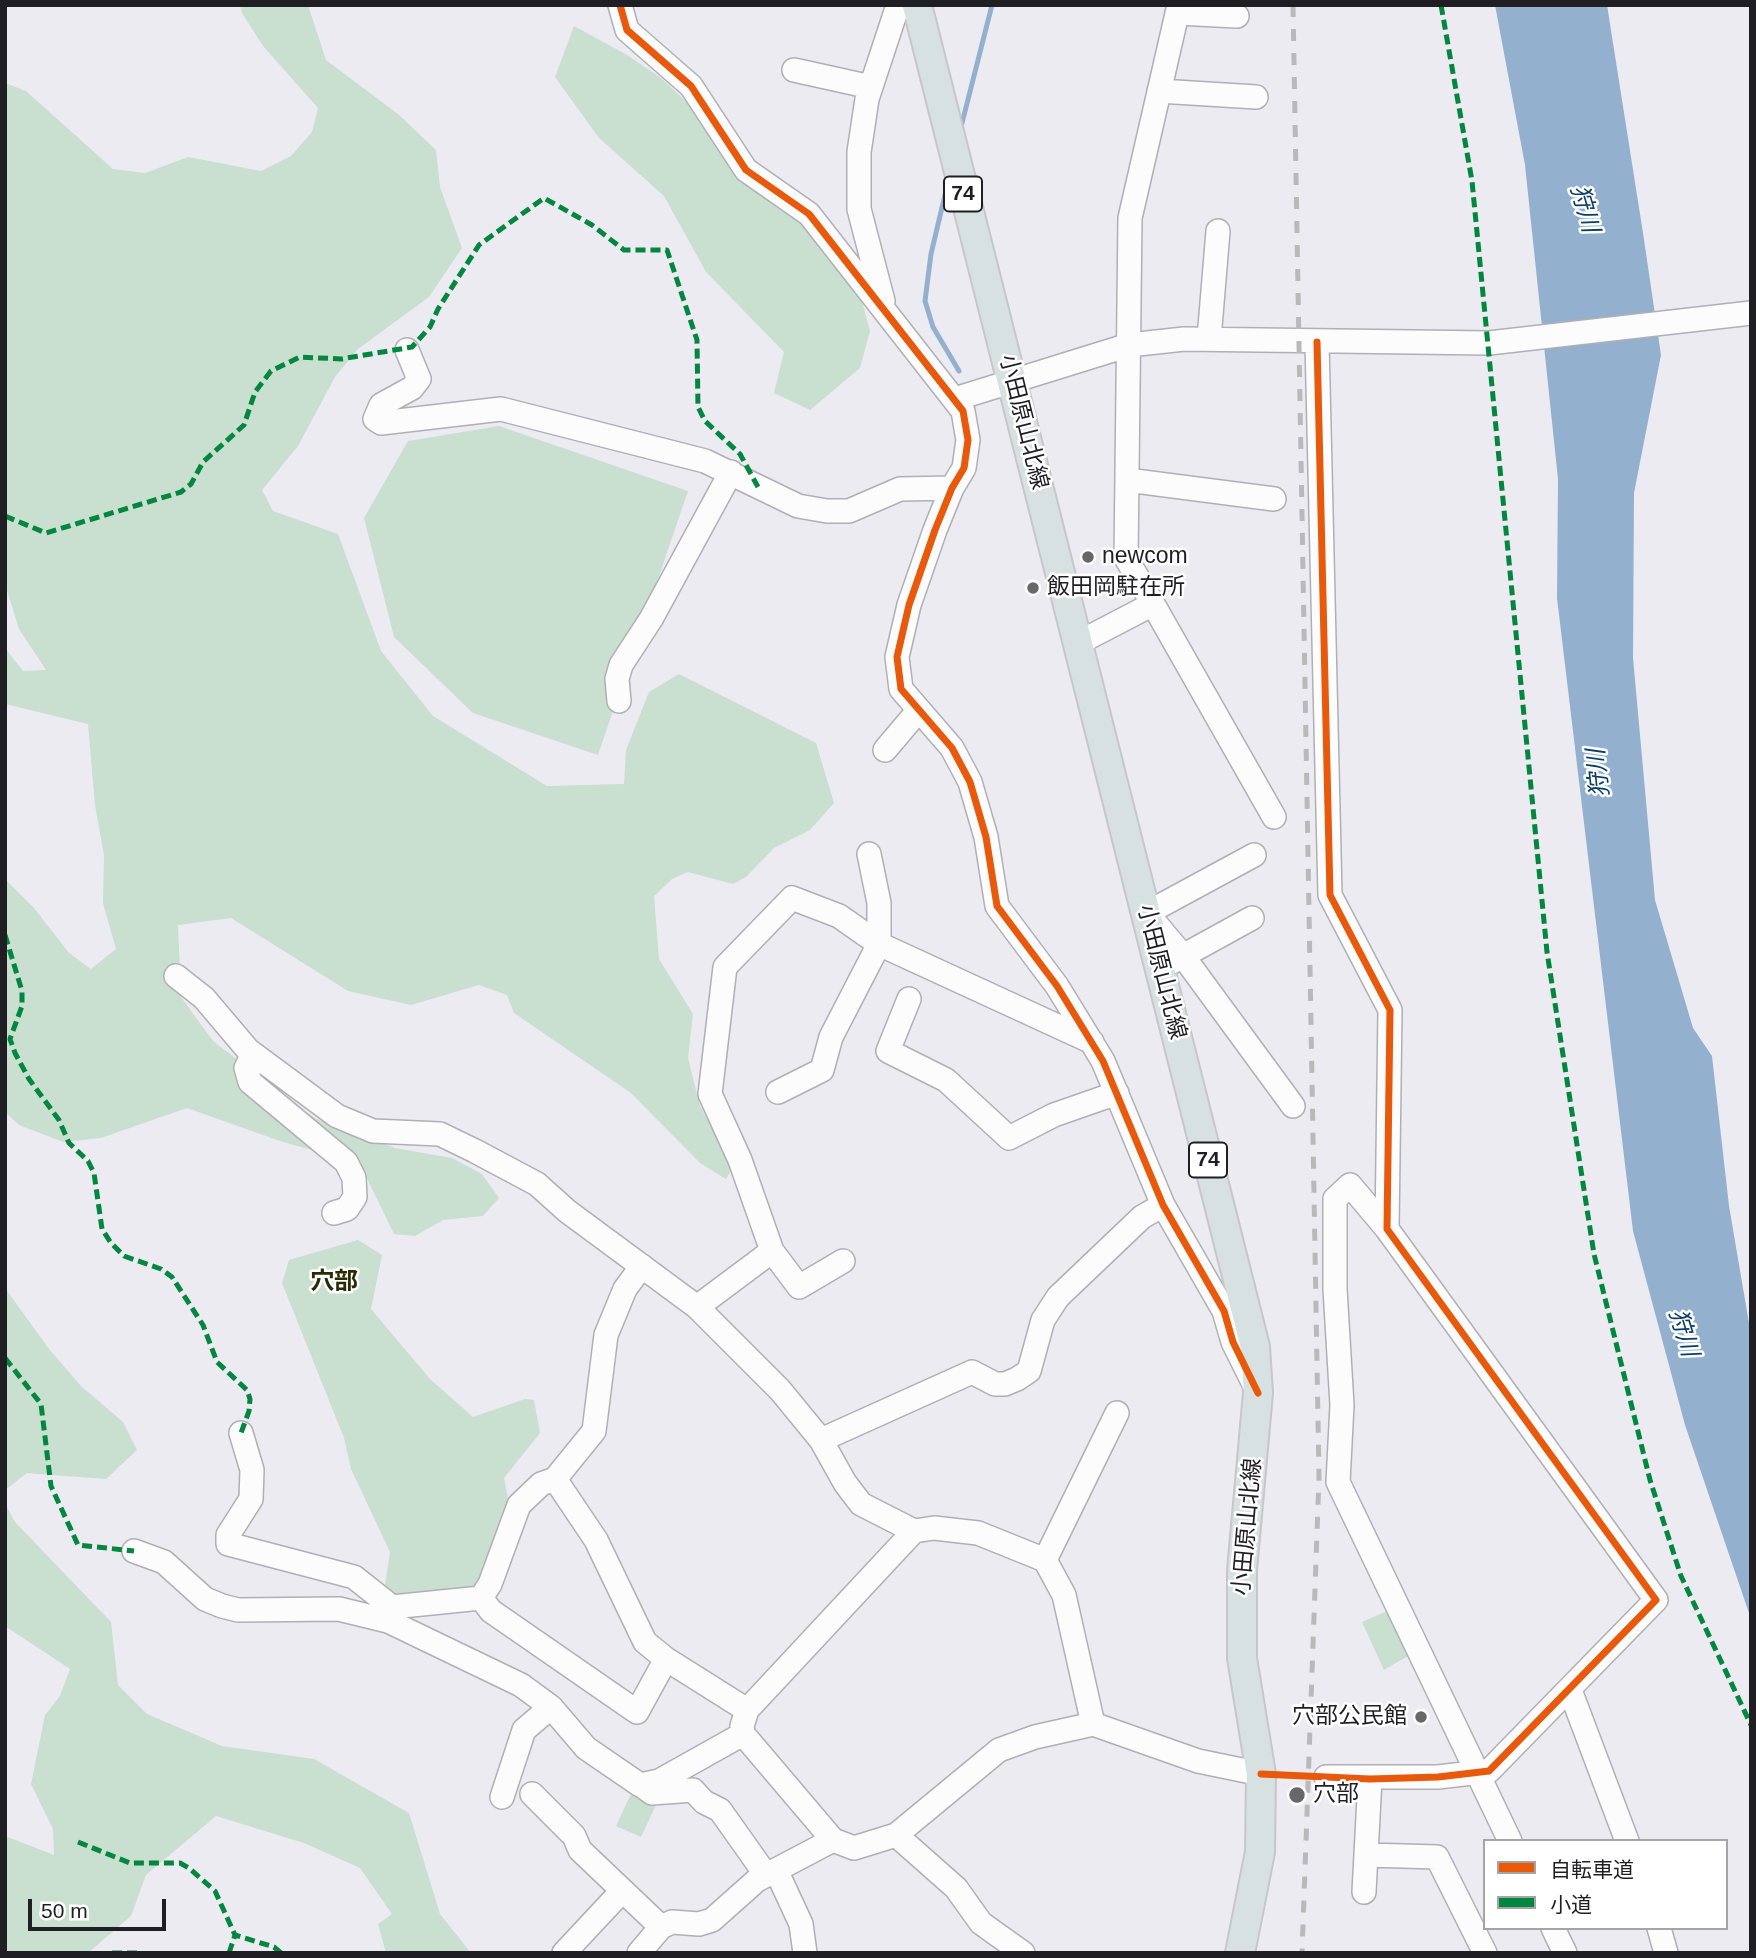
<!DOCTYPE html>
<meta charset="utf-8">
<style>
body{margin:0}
#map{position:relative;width:1756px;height:1958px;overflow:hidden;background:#ecebf2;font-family:Helvetica,"Noto Sans JP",sans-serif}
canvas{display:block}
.frame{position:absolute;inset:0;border:7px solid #1f1f23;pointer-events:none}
.legend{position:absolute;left:1483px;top:1839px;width:245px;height:91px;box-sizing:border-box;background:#fff;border:2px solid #a5a5a7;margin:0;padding:9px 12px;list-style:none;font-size:21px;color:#1f1f23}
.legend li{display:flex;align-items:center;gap:14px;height:35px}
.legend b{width:35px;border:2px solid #a5a5a7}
.scale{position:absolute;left:28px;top:1899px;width:138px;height:32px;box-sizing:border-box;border:4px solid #1f1f23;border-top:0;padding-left:9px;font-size:21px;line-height:24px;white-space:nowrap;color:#1f1f23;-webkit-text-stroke:5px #fff;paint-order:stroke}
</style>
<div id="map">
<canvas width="1756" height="1958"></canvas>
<div class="frame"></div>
<ul class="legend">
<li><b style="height:9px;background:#e8590c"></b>自転車道</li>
<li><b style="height:9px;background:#00873e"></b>小道</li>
</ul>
<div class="scale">50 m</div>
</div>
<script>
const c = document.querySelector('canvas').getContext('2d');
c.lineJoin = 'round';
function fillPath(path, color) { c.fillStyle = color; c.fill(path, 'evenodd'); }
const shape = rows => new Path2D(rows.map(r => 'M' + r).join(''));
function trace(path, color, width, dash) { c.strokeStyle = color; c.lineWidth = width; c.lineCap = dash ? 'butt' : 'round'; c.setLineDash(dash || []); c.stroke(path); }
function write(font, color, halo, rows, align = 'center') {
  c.font = font + ' Helvetica,"Noto Sans JP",sans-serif'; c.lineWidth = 5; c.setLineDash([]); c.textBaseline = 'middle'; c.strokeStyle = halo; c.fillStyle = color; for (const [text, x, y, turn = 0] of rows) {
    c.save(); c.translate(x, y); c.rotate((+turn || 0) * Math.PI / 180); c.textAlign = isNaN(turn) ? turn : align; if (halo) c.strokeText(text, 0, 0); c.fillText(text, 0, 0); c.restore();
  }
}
const green = shape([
 [240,5,308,5,326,60,398,114,436,150,440,187,462,248,429,297,358,349,335,377,298,446,262,490,273,511,338,534,381,651,433,716,547,786,624,784,626,750,649,692,679,674,816,743,834,803,810,830,774,848,746,877,733,884,688,872,672,879,654,896,659,959,693,1014,688,1058,700,1106,733,1167,726,1179,700,1163,631,1093,514,1013,507,995,479,985,411,1005,348,991,231,918,178,925,181,997,213,1041,314,1118,395,1148,452,1158,482,1174,499,1198,483,1216,443,1220,415,1236,394,1234,360,1164,280,1141,187,1108,101,1138,63,1142,19,1125,5,1112,5,879,34,908,69,953,91,969,116,949,103,903,104,855,95,805,88,724,5,704,5,648,23,671,46,670,19,629,5,584,5,83,26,91,113,169,145,173,188,157,261,171,291,156,312,132,318,108,263,46,242,13],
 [574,26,627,55,661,78,708,122,742,179,827,244,860,294,870,331,860,368,810,410,774,393,784,352,706,272,664,196,599,138,555,77],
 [499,426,688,491,598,755,473,713,394,637,364,518,408,441],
 [358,1240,382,1255,371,1309,430,1379,473,1417,525,1399,534,1400,540,1433,504,1478,509,1504,484,1595,401,1598,385,1585,390,1552,351,1469,344,1438,282,1283,289,1260],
 [5,1288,49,1349,81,1386,123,1422,137,1450,106,1479,27,1473,5,1490],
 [5,1503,15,1522,111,1622,118,1685,147,1714,222,1746,314,1759,409,1813,440,1914,471,1953,386,1953,378,1924,392,1914,360,1868,304,1843,216,1816,146,1875,131,1916,88,1953,5,1953,5,1836,54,1855,53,1829,31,1784,45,1715,60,1696,70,1669,5,1626],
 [1387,1611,1408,1656,1384,1670,1362,1622],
 [631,1794,656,1805,641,1837,616,1826]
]);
const water = shape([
 [1495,5,1607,5,1643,233,1661,355,1634,493,1633,658,1655,900,1693,1028,1712,1056,1729,1206,1751,1335,1751,1619,1685,1425,1633,1231,1557,598,1558,479,1525,165]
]);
const stream = shape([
 [960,131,992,5],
 [949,178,931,254,925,301,933,327,959,371]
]);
const minor = shape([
 [620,5,627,30,691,86,746,170,809,214,963,411,968,440,964,468,952,488,935,530,909,605,897,657,901,689,952,748,970,782,986,837,997,906,1057,986,1103,1061,1163,1205,1224,1311,1233,1342,1256,1388],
 [1177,13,1237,16],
 [794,70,871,87],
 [1159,91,1256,97],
 [883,301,859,209,859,152,867,99,898,5],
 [1209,339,1218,231],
 [1317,342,1330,895,1390,1010,1387,1229,1656,1600,1489,1771,1438,1777,1326,1777],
 [407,350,419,379,412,388,381,405,375,419,381,423,501,409,705,461,798,506,827,511,849,511,900,489,952,488],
 [955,399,1129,345,1184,339,1489,343,1751,313],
 [1127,480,1274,499],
 [1153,604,1274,817],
 [1080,642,1153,604,1126,558,1130,218,1179,5],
 [619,701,617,679,621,665,651,619,731,472],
 [885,750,918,711],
 [1254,855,1147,913,1183,956,1293,1106],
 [1172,962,1252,918],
 [176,976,204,998,248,1050,337,1116,373,1131,440,1134,475,1151,537,1184,567,1211,697,1307,780,1390,821,1440,845,1483,861,1504,914,1531,934,1528,978,1533,1045,1560,1064,1595,1093,1724],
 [909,999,888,1051,946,1080,1009,1138,1054,1115,1117,1093],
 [253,1054,246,1068,250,1082,346,1162,354,1178,355,1197,347,1209,334,1213],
 [778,1092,822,1070,831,1037,879,944,879,903,869,854],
 [1387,1229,1350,1185,1335,1199,1335,1289,1342,1405,1338,1482,1510,1841],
 [843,1261,799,1287,772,1251,740,1160,710,1094,725,967,792,898,839,916,879,944,1092,1042],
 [697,1307,772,1251],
 [241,1433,252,1470,251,1499,228,1535,228,1544,354,1577,392,1607,481,1598,491,1611,637,1712,666,1659],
 [821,1440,972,1372,995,1384,1005,1384,1017,1379,1029,1371,1043,1320,1058,1297,1142,1217,1163,1205],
 [555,1479,596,1540,645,1642,666,1659,747,1710],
 [914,1531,747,1710,742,1726,743,1734,833,1840,854,1848,896,1835,999,1750,1035,1737,1093,1724,1198,1761,1261,1774],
 [134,1551,164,1562,205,1599,222,1606,238,1610,339,1609,388,1621,521,1685,551,1707,586,1748,640,1785,659,1781,743,1734],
 [1045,1560,1117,1413],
 [481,1598,490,1584,519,1505,541,1484,555,1479,594,1431,606,1335,625,1289,642,1266],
 [1570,1690,1627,1841],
 [644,1787,652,1793,693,1790,704,1802,720,1810,766,1875],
 [532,1794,574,1836,580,1850,661,1927],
 [502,1797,524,1730,551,1707],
 [896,1835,956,1888,981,1923,1023,1953],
 [1368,1855,1437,1857,1485,1953],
 [776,1870,801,1924,805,1953],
 [1364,1892,1370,1779],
 [1553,1928,1565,1953],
 [1659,1928,1666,1953],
 [564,1953,622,1891],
 [639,1953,661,1927,672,1922,699,1924,712,1920,757,1880,833,1840]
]);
const major = shape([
 [917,5,1255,1347,1258,1393,1242,1570,1242,1658,1261,1774,1260,1852,1240,1953]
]);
const rail = shape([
 [1293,5,1319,1477,1302,1953]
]);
const quiet = shape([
 [1441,5,1472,181,1547,952,1594,1254,1650,1480,1681,1576,1751,1725],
 [5,516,46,533,181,492,191,484,203,462,244,425,255,392,271,371,300,357,341,359,412,347,430,327,438,309,479,245,544,198,592,225,624,250,667,250,697,340,698,407,705,421,740,454,758,487],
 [5,935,22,991,22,1006,10,1039,15,1053,29,1079,59,1120,69,1143,88,1161,94,1173,102,1229,111,1243,124,1256,161,1269,172,1277,203,1325,217,1362,247,1390,250,1399,249,1411,241,1433],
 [5,1358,41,1404,51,1486,78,1545,134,1551],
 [78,1842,130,1863,180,1863,189,1868,215,1891,235,1935,274,1947,281,1953],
 [112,1953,141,1953],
 [229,1953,235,1935]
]);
const cycleway = shape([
 [620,5,627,30,691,86,746,170,809,214,963,411,968,440,964,468,952,488,935,530,909,605,897,657,901,689,952,748,970,782,986,837,997,906,1057,986,1103,1061,1163,1205,1224,1311,1233,1342,1258,1393],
 [1261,1774,1370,1779,1438,1777,1489,1771,1656,1600,1387,1229,1390,1010,1330,895,1317,342]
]);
const markers = [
 [1088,557,7,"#67666b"],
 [1033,588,7,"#67666b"],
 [1421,1717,7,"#67666b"],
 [1297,1795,9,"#67666b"]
];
const shields = [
 [963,194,38],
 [1208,1160,38]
];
const shieldNames = [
 ["74",963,194],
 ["74",1208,1160]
];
const streetNames = [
 ["小田原山北線",1023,422,76],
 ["小田原山北線",1161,972,76],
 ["小田原山北線",1248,1527,-85]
];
const poiNames = [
 ["newcom",1102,557],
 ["飯田岡駐在所",1047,588],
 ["穴部公民館",1407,1717,"right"],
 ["穴部",1313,1795]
];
const waterNames = [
 ["狩川",1584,209,74],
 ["狩川",1599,773,-96],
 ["狩川",1683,1333,73]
];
const neighbourhoodNames = [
 ["穴部",334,1282]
];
fillPath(green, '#c9dfd0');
fillPath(water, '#93b0ce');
trace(stream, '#93b0ce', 5);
trace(minor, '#b0afb4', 26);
trace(major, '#c7c7ca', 32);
trace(minor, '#fcfcfd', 23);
trace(major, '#d8e1e2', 28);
trace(rail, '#b9b9ba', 5, [12, 12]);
trace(quiet, '#00873e', 5, [10, 5]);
trace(cycleway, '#e8590c', 7);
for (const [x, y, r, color] of markers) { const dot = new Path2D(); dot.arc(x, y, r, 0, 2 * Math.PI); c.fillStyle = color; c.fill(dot); trace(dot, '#fff', 2.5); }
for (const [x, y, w] of shields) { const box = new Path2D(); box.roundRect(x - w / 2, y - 17.5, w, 35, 5); c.fillStyle = '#fff'; c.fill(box); trace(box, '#1f1f23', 2); }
write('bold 21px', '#1f1f23', null, shieldNames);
write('23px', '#1f1f23', '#fff', streetNames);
write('23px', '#1f1f23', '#fff', poiNames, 'left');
write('italic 24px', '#0d3f66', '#fff', waterNames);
write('bold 24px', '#262d05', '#fff', neighbourhoodNames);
</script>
